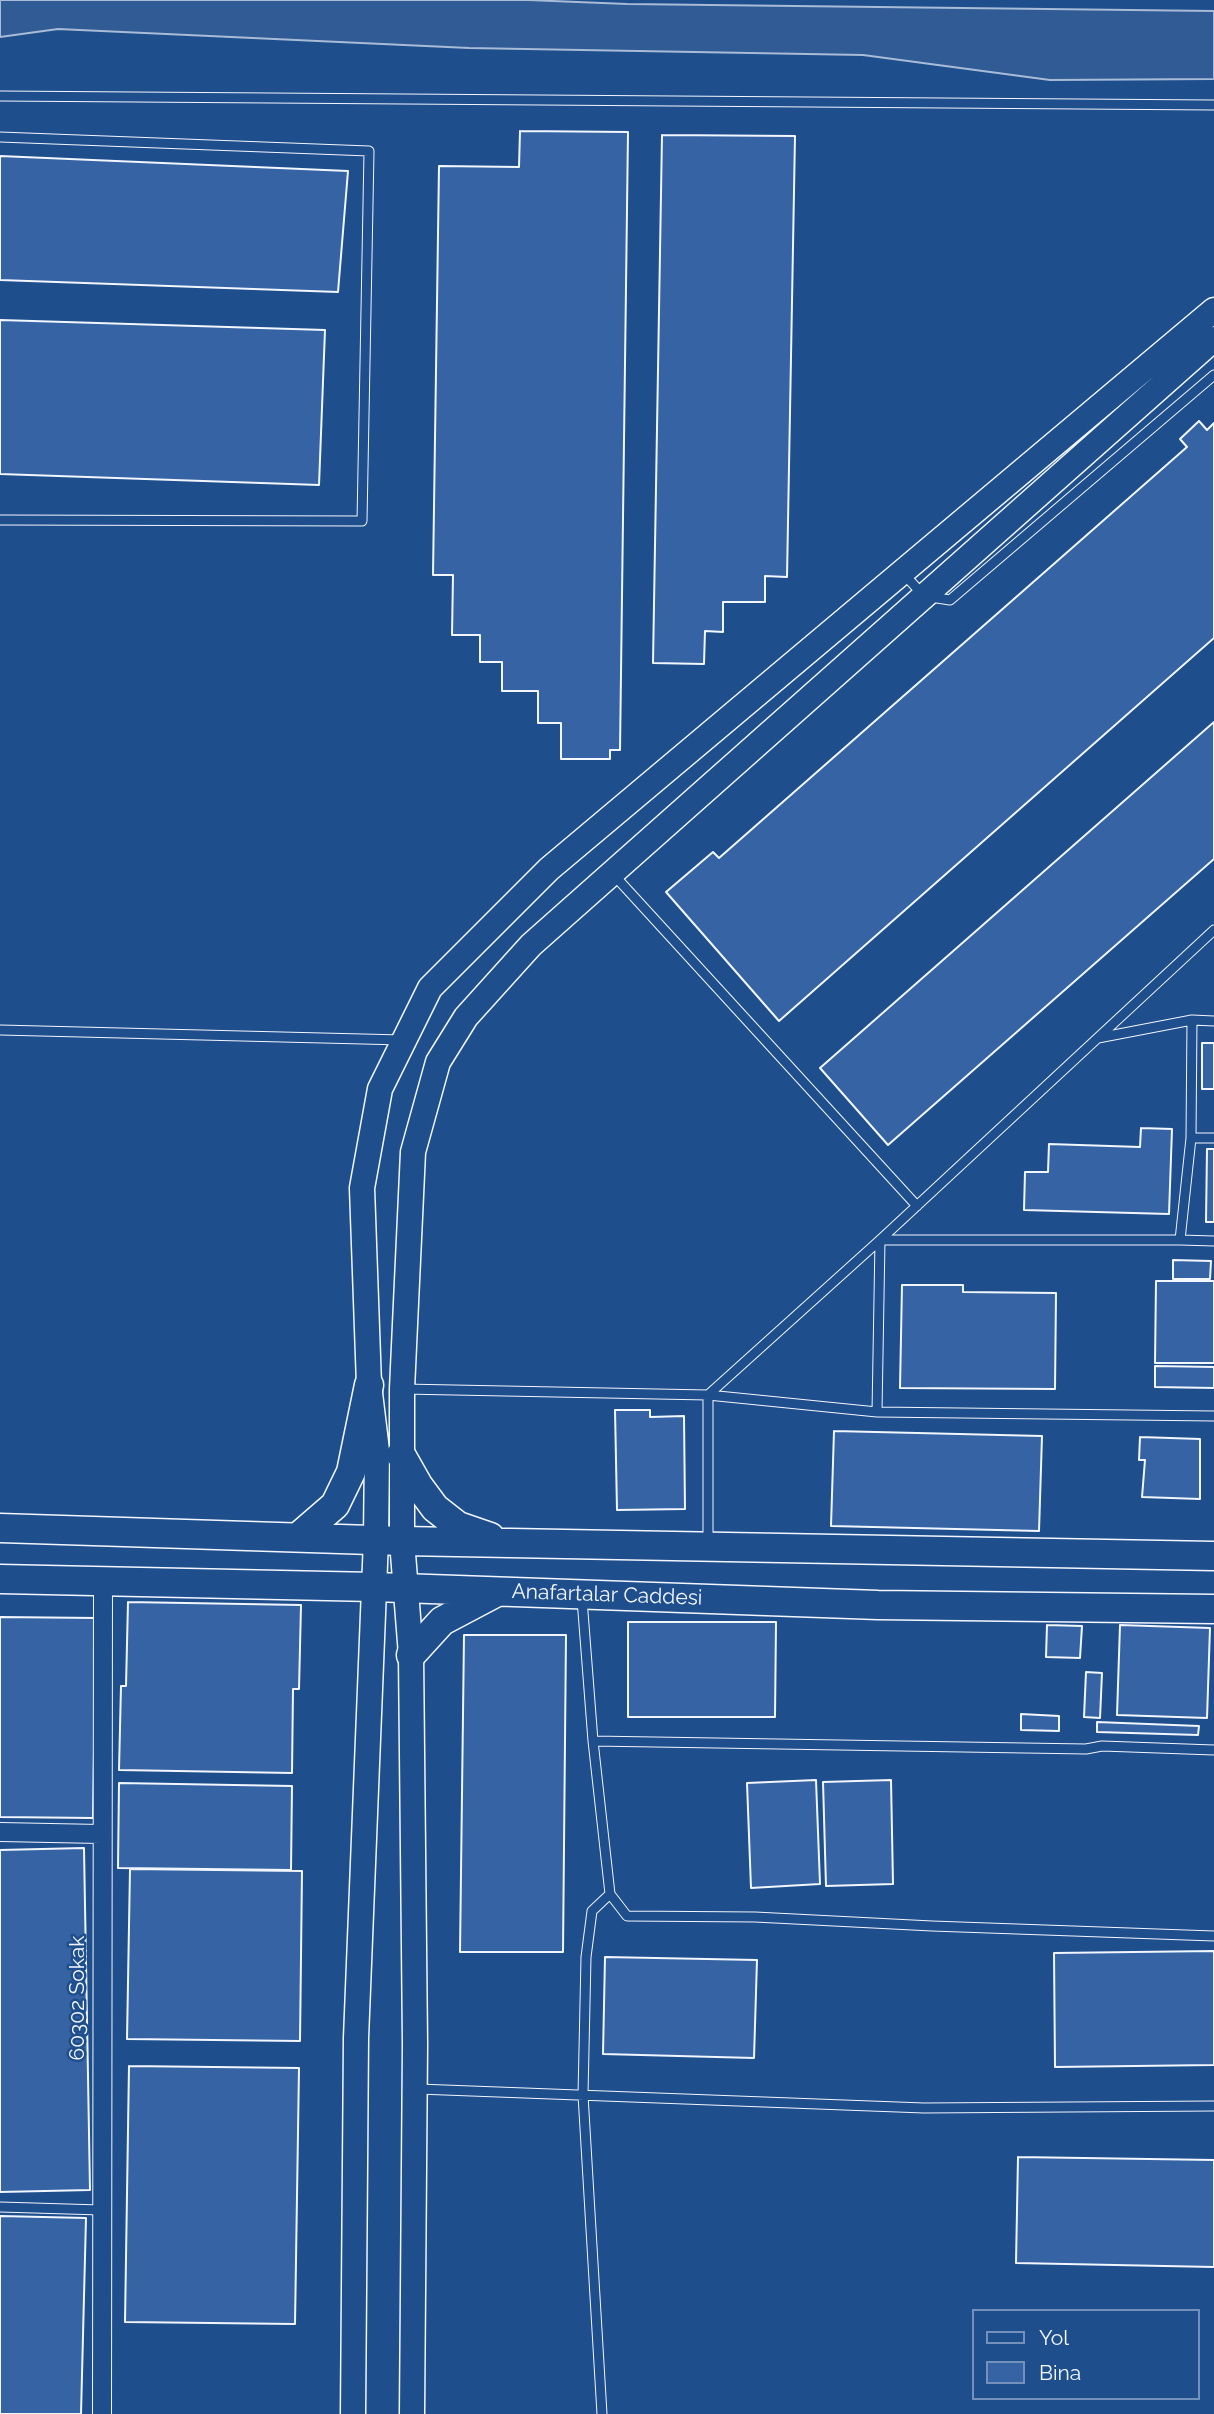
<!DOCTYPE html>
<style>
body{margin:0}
#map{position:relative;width:1214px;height:2414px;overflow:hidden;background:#1f4e8c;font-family:Raleway,sans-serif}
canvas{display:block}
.legend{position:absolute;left:972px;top:2309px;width:228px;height:91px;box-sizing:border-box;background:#1f4e8c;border:2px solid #7391ba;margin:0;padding:9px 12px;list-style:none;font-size:21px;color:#f2f6ff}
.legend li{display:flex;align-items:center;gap:14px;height:35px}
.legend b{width:35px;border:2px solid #7391ba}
</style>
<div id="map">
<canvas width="1214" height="2414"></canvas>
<ul class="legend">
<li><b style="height:9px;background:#1f4e8c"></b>Yol</li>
<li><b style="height:19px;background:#3563a3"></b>Bina</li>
</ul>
</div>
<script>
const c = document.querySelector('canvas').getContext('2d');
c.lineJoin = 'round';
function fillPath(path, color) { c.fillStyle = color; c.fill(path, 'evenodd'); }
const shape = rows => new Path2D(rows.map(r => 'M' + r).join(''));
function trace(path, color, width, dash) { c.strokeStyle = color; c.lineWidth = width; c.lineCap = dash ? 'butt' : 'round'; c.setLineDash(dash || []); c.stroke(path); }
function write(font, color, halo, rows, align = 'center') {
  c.font = font + ' Raleway,sans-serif'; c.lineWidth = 5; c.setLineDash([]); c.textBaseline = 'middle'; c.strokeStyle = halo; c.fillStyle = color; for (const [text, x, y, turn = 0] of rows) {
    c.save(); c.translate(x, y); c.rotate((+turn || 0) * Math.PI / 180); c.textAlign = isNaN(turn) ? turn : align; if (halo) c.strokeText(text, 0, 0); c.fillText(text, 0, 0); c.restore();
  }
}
const built = shape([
 [0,0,528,0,627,4,1214,11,1214,79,1050,80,863,55,469,48,58,29,0,37,0,0]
]);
const building = shape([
 [520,131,628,132,620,750,610,750,610,759,561,759,561,723,538,723,538,691,502,691,502,662,480,662,480,635,452,635,453,575,433,575,439,166,519,167,520,131],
 [662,135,795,136,787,577,765,576,765,602,723,602,723,632,705,631,704,664,653,663,662,135],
 [0,156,348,171,338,292,0,280,0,156],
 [0,320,325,330,319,485,0,474,0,320],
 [1199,421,1207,430,1214,423,1214,638,779,1021,666,892,713,852,719,858,1187,447,1180,439,1199,421],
 [1214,722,1214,859,888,1145,820,1068,1214,722],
 [1202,1043,1214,1043,1214,1089,1202,1089,1202,1043],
 [1141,1128,1172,1129,1169,1214,1024,1210,1025,1172,1048,1172,1049,1144,1140,1147,1141,1128],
 [1207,1149,1214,1149,1214,1222,1206,1222,1207,1149],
 [1173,1260,1211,1261,1210,1279,1173,1279,1173,1260],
 [1156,1281,1214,1281,1214,1363,1155,1363,1156,1281],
 [902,1285,963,1285,963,1292,1056,1293,1055,1389,900,1388,902,1285],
 [1155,1366,1214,1367,1214,1388,1155,1387,1155,1366],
 [615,1410,650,1410,650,1417,684,1416,685,1509,617,1510,615,1410],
 [834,1431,1042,1436,1039,1531,831,1526,834,1431],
 [1140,1437,1200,1439,1200,1499,1142,1497,1145,1460,1139,1460,1140,1437],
 [128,1602,301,1605,299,1689,293,1689,292,1773,119,1770,121,1686,126,1686,128,1602],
 [0,1617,96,1618,93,1818,0,1817,0,1617],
 [628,1622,776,1622,775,1717,628,1717,628,1622],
 [1047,1625,1082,1626,1080,1658,1046,1657,1047,1625],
 [1120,1625,1210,1628,1207,1718,1117,1715,1120,1625],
 [464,1635,566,1635,563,1952,460,1952,464,1635],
 [1086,1672,1102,1673,1100,1718,1084,1717,1086,1672],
 [1021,1714,1059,1716,1059,1731,1021,1730,1021,1714],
 [1097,1722,1199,1726,1198,1735,1097,1732,1097,1722],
 [816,1780,820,1884,751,1888,747,1783,816,1780],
 [891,1780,893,1884,826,1886,823,1782,891,1780],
 [119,1783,292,1786,291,1870,118,1868,119,1783],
 [84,1848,90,2190,0,2192,0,1850,84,1848],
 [130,1869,302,1871,300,2041,127,2039,130,1869],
 [1214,1951,1214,2065,1055,2067,1054,1953,1214,1951],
 [605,1957,757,1960,754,2058,603,2054,605,1957],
 [129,2066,299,2068,295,2324,125,2322,129,2066],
 [1018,2157,1214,2160,1214,2267,1016,2263,1018,2157],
 [0,2216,86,2218,81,2414,0,2414,0,2216]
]);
const service = shape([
 [0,96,1214,105],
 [0,137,369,151,362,521,0,520],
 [903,573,924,596,950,600,1214,375],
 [613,874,917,1206],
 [1214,1021,1192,1020,1191,1138,1214,1138],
 [0,1030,403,1040],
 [1098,1038,1192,1020],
 [1191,1138,1180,1240,1214,1241],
 [403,1389,708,1395,880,1240,1214,930],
 [877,1412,1214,1416],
 [708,1542,708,1395,877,1412,880,1240,1180,1240],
 [582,1599,593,1741,610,1894,627,1916,755,1917,932,1926,1214,1936],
 [593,1741,1086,1749,1102,1746,1214,1750],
 [418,2089,924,2108,1214,2106],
 [0,2207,101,2210],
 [602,2414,583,2095,586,1957,592,1911,610,1894]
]);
const minor = shape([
 [0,1832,101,1834],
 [102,2414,103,1581]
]);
const secondary = shape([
 [353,2414,356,2038,376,1539,377,1451,369,1385,362,1188,380,1089,430,988,549,869,1214,310],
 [412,2414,415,2044,411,1655,402,1541,402,1389,413,1152,438,1062,466,1017,531,945,1214,339]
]);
const primary = shape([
 [401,1455,418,1485,435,1508,458,1526,490,1537],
 [0,1528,402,1541,1214,1556],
 [298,1537,335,1505,351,1472,369,1385],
 [0,1579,374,1587,878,1605,1214,1609],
 [411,1655,442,1621,495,1593]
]);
const streetNames = [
 ["Anafartalar Caddesi",607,1595,2],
 ["60302 Sokak",78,1998,-90]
];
fillPath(built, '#305b95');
trace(built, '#a8bbd7', 2);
fillPath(building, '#3563a3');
trace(building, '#f2f6ff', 2);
trace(service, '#f2f6ff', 11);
trace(minor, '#f2f6ff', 20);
trace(secondary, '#f2f6ff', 27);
trace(primary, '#f2f6ff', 31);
trace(service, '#1f4e8c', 9);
trace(minor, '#1f4e8c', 18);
trace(secondary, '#1f4e8c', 24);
trace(primary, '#1f4e8c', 28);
write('21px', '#f2f6ff', '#1f4e8c', streetNames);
</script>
